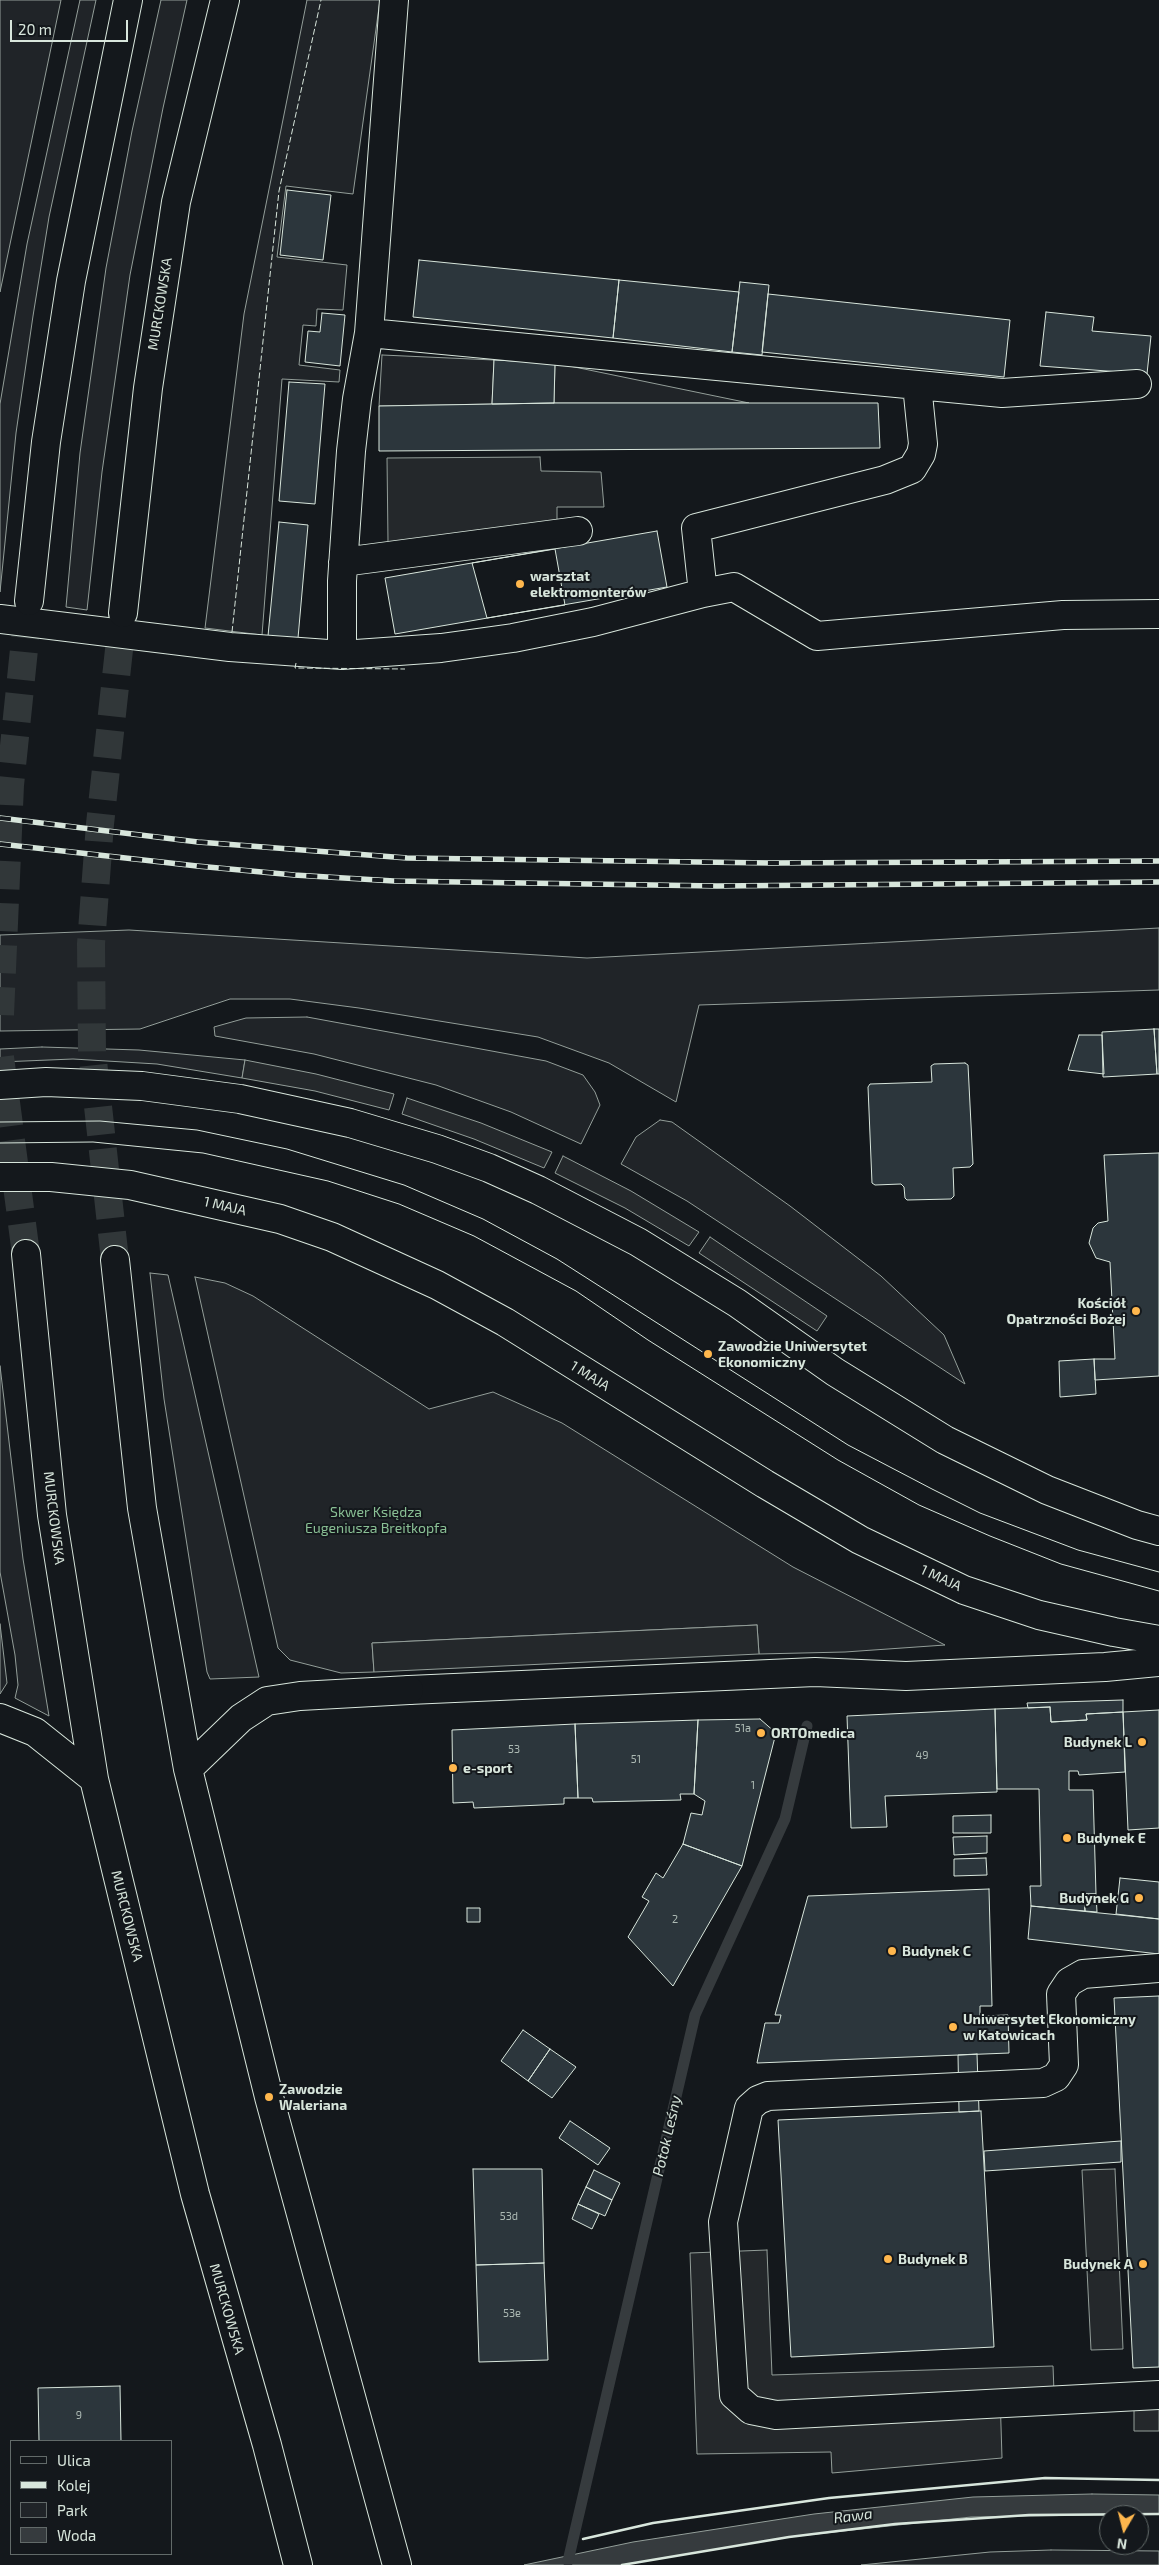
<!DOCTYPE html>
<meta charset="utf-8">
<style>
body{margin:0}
#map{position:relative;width:1159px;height:2565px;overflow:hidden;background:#14181c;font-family:"Exo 2",sans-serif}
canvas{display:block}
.legend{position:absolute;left:10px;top:2440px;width:162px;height:115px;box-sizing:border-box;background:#14181c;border:1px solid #626a69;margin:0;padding:6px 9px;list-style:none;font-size:15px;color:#d8e6dc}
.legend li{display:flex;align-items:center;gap:10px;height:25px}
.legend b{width:25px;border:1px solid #626a69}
.north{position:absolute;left:1099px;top:2505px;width:50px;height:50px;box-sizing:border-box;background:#14181c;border:1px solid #626a69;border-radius:50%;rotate:188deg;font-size:14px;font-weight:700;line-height:20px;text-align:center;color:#d8e6dc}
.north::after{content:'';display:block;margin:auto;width:18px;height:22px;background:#ffb74d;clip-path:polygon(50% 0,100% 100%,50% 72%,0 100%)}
.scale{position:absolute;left:10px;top:20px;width:118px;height:22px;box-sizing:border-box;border:2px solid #d8e6dc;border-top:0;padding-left:6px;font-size:15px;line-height:18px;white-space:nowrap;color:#d8e6dc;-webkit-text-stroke:4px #14181c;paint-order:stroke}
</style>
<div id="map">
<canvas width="1159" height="2565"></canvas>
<ul class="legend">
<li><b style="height:6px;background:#14181c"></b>Ulica</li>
<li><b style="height:6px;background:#d8e6dc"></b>Kolej</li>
<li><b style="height:14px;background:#202428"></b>Park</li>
<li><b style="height:14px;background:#363b3e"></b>Woda</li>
</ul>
<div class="north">N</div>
<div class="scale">20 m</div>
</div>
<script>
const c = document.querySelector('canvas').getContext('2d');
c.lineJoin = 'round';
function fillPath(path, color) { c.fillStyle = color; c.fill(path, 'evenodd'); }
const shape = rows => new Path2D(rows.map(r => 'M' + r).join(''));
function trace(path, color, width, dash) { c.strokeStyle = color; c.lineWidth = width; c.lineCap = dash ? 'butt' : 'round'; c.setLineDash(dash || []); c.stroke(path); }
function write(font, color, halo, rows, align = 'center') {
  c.font = font + ' "Exo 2",sans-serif'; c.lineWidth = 4; c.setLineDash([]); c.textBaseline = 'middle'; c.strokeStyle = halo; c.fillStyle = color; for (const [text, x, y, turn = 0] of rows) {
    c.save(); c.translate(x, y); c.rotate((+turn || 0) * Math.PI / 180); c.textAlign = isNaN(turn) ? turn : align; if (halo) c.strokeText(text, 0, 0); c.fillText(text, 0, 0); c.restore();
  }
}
const green = shape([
 [0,0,61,0,0,292,0,0],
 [80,0,96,0,49,217,33,316,16,433,0,592,0,404,27,244,80,0],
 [161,0,187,0,163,108,130,275,102,472,87,610,66,607,80,453,106,268,132,131,161,0],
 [307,0,380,0,353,194,286,186,277,257,347,265,343,310,317,309,316,326,303,325,299,365,340,370,339,382,282,379,262,635,205,628,244,314,307,0],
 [382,355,494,360,492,404,379,406,382,355],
 [555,363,749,403,554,403,555,363],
 [1159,928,1159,990,699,1005,676,1102,609,1063,538,1037,359,1008,290,999,230,999,140,1029,0,1031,0,935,129,930,587,958,1159,928],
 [307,1017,546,1061,583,1075,595,1092,600,1105,581,1144,511,1112,436,1085,314,1054,215,1036,214,1027,246,1018,307,1017],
 [42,1047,139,1050,245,1060,242,1078,157,1064,73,1059,0,1062,0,1049,42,1047],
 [660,1120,672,1122,790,1206,881,1276,944,1335,965,1384,687,1201,621,1164,636,1137,660,1120],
 [150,1273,168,1275,259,1677,210,1679,207,1672,164,1399,150,1273],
 [195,1277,225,1283,253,1296,429,1409,493,1392,562,1423,793,1567,945,1645,845,1652,759,1654,757,1625,372,1643,374,1672,341,1673,290,1660,278,1648,195,1277],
 [0,1366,23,1559,49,1716,15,1698,18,1685,15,1655,0,1572,0,1366],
 [0,1624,7,1683,0,1694,0,1624],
 [1051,2550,1159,2551,1159,2565,861,2565,990,2552,1051,2550]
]);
const parking = shape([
 [540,457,541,471,601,472,604,507,557,507,557,522,388,542,387,458,540,457],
 [245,1060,316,1074,394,1094,389,1110,315,1091,242,1078,245,1060],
 [407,1098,481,1123,552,1152,544,1168,474,1139,402,1114,407,1098],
 [563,1156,631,1191,699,1232,689,1246,625,1208,555,1173,563,1156],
 [710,1237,827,1316,817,1331,699,1253,710,1237],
 [757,1625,759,1654,374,1672,372,1643,757,1625],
 [1115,2169,1123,2349,1091,2350,1082,2170,1115,2169],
 [767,2250,772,2375,1053,2366,1054,2392,1000,2394,1002,2458,832,2473,831,2452,697,2454,690,2253,767,2250],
 [1159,2406,1159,2431,1134,2431,1134,2407,1159,2406]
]);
const water = shape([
 [1092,2494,1159,2495,1159,2514,971,2517,789,2537,622,2565,524,2565,633,2542,814,2514,973,2497,1092,2494]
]);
const stream = shape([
 [568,2561,695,2015,785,1819,807,1726]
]);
const building = shape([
 [287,190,331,195,323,260,280,255,287,190],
 [419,260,619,280,613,338,413,317,419,260],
 [619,280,739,292,732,352,613,338,619,280],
 [740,282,769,285,762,355,732,352,740,282],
 [768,294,1010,320,1004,377,762,352,768,294],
 [1046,312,1094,317,1092,331,1151,336,1147,374,1040,366,1046,312],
 [322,313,345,315,340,366,305,362,308,331,320,332,322,313],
 [494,360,555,363,554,403,492,404,494,360],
 [289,382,325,384,315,504,279,501,289,382],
 [554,403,878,403,880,448,379,451,379,406,554,403],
 [279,522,308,525,298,638,268,636,279,522],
 [657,531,667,587,395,634,385,578,657,531],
 [555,549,565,605,487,618,472,563,555,549],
 [1154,1029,1159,1029,1159,1074,1157,1074,1154,1029],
 [1154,1029,1157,1074,1103,1077,1102,1032,1154,1029],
 [1079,1035,1102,1035,1104,1074,1068,1070,1079,1035],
 [965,1063,968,1065,973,1164,970,1167,953,1168,954,1196,951,1199,907,1200,905,1198,904,1187,901,1184,875,1185,872,1183,868,1087,870,1084,932,1082,931,1066,934,1064,965,1063],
 [1159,1153,1159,1376,1095,1380,1094,1359,1115,1359,1110,1262,1096,1258,1089,1243,1093,1228,1098,1223,1108,1221,1104,1155,1159,1153],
 [1094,1359,1096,1394,1060,1397,1059,1361,1094,1359],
 [1123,1700,1123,1712,1086,1714,1087,1720,1051,1722,1050,1707,1028,1708,1027,1703,1123,1700],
 [1050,1707,1051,1722,1087,1720,1086,1714,1123,1712,1125,1772,1079,1775,1078,1771,1069,1771,1069,1790,1093,1790,1096,1894,1084,1894,1085,1911,1031,1906,1030,1886,1041,1886,1039,1789,997,1789,995,1709,1050,1707],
 [995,1709,997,1792,885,1796,887,1827,851,1828,847,1716,995,1709],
 [1159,1710,1159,1828,1128,1830,1123,1712,1159,1710],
 [760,1719,776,1733,742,1866,683,1844,691,1813,702,1815,705,1801,694,1794,698,1720,760,1719],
 [698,1720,694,1794,680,1794,681,1800,593,1802,592,1798,578,1798,575,1724,698,1720],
 [575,1724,578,1798,564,1798,564,1804,474,1808,473,1802,453,1803,452,1730,575,1724],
 [991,1815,991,1833,953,1833,953,1816,991,1815],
 [987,1836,987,1853,954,1855,953,1837,987,1836],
 [683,1844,742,1866,673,1986,628,1937,649,1901,642,1897,656,1873,663,1878,683,1844],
 [986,1858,987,1875,954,1876,954,1859,986,1858],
 [1120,1878,1159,1882,1159,1919,1116,1914,1120,1878],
 [989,1889,992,2006,980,2006,980,2016,1008,2015,1009,2053,757,2063,765,2023,779,2023,781,2015,775,2015,808,1896,989,1889],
 [1084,1894,1096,1894,1097,1912,1085,1911,1084,1894],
 [1031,1906,1159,1919,1159,1954,1028,1939,1031,1906],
 [467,1908,480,1908,480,1922,467,1922,467,1908],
 [1159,1996,1159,2367,1133,2368,1114,1998,1159,1996],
 [523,2030,550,2049,528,2081,501,2061,523,2030],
 [550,2049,576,2067,552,2098,528,2081,550,2049],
 [977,2054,979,2111,959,2112,958,2055,977,2054],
 [981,2111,994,2347,791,2357,778,2120,981,2111],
 [570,2121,610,2148,598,2165,559,2138,570,2121],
 [1121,2141,1121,2162,985,2171,984,2151,1121,2141],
 [473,2169,542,2169,544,2263,476,2265,473,2169],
 [594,2170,620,2183,612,2200,586,2187,594,2170],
 [586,2187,612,2200,605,2216,578,2204,586,2187],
 [578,2204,599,2214,592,2229,572,2219,578,2204],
 [544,2263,548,2360,479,2362,476,2265,544,2263],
 [120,2386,121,2441,39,2441,38,2388,120,2386]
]);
const highwayTunnel = shape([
 [0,1015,10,785,29,601],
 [0,1057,26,1254],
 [115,1260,92,1052,91,944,100,824,123,613]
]);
const minor = shape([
 [394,0,369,333,357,399,351,451,342,581,342,655,441,648,513,638,593,622,703,593,734,587,817,636,1063,615,1159,614],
 [369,333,1002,393,1137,384],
 [343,562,578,531],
 [703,593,696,528,885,480,912,469,921,454,923,444,917,385],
 [0,619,230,647,342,655],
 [0,1085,46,1082,142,1086,240,1099,350,1123,437,1149,489,1168,538,1190,638,1242,737,1303,835,1372,945,1440,1047,1490,1137,1525,1159,1531],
 [0,1177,51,1177,130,1185,280,1219,332,1237,437,1285,505,1322,765,1484,860,1540,964,1590,1039,1615,1114,1632,1159,1640],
 [409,1690,815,1672,906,1676,1105,1667,1159,1662],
 [1159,1968,1083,1974,1069,1982,1061,1994,1064,2065,1056,2077,1043,2083,768,2096,758,2100,749,2108,723,2222,734,2395,751,2410,776,2415,1159,2395]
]);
const highway = shape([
 [29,601,46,442,71,281,128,0],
 [123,613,148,388,176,202,225,0],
 [26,1254,52,1515,94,1779,195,2194,267,2445,298,2565],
 [115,1260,142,1508,188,1769,269,2097,397,2565],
 [0,1718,35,1732,94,1779],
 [188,1769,241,1718,267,1701,300,1696,409,1690]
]);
const tram = shape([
 [0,1122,100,1121,197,1130,287,1149,404,1185,483,1219,557,1259,848,1445,932,1489,980,1513,1078,1550,1159,1572],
 [0,1143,93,1142,203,1153,328,1181,399,1204,474,1236,576,1291,648,1340,838,1460,919,1505,990,1536,1061,1564,1159,1591]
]);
const rail = shape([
 [0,818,198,842,407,858,771,863,1159,861],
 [0,844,197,866,294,875,394,881,717,886,1159,882]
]);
const fence = shape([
 [232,632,279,191,321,0],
 [296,663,295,668,405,669]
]);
const wall = shape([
 [583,2539,653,2523,829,2498,1045,2478,1159,2480],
 [622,2565,789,2537,895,2524,1029,2515,1159,2514]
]);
const markers = [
 [520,584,5,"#ffb74d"],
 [1136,1311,5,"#ffb74d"],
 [708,1354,5,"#ffb74d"],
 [761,1733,5,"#ffb74d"],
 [1142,1742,5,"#ffb74d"],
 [453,1768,5,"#ffb74d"],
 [1067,1838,5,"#ffb74d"],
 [1139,1898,5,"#ffb74d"],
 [892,1951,5,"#ffb74d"],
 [953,2027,5,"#ffb74d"],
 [269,2097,5,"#ffb74d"],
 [888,2259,5,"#ffb74d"],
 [1143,2264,5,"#ffb74d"]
];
const numberNames = [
 ["51a",743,1728],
 ["53",514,1749],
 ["49",922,1755],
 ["51",636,1759],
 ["1",753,1785],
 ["2",675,1919],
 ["53d",509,2216],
 ["53e",512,2313],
 ["9",79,2415]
];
const streetNames = [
 ["MURCKOWSKA",160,304,-81],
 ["1 MAJA",225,1206,13],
 ["1 MAJA",590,1376,32],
 ["MURCKOWSKA",54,1518,83],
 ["1 MAJA",941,1578,25],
 ["MURCKOWSKA",127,1916,76],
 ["MURCKOWSKA",227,2309,74]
];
const poiNames = [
 ["warsztat",530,576],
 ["elektromonterów",530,592],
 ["Kościół",1126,1303,"right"],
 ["Opatrzności Bożej",1126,1319,"right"],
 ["Zawodzie Uniwersytet",718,1346],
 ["Ekonomiczny",718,1362],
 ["ORTOmedica",771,1733],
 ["Budynek L",1132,1742,"right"],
 ["e-sport",463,1768],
 ["Budynek E",1077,1838],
 ["Budynek G",1129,1898,"right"],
 ["Budynek C",902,1951],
 ["Uniwersytet Ekonomiczny",963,2019],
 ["w Katowicach",963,2035],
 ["Zawodzie",279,2089],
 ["Waleriana",279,2105],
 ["Budynek B",898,2259],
 ["Budynek A",1133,2264,"right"]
];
const parkNames = [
 ["Skwer Księdza",376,1512],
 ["Eugeniusza Breitkopfa",376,1528]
];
const waterNames = [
 ["Potok Leśny",667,2136,-77],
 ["Rawa",853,2516,-7]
];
fillPath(green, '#202428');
trace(green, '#939e99', 1);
fillPath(parking, '#24282b');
trace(parking, '#939e99', 1);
fillPath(water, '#363b3e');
trace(water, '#939e99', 1);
trace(stream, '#363b3e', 11);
fillPath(building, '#2c363c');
trace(building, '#d8e6dc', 1);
trace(highwayTunnel, '#313739', 28, [28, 14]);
trace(minor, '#d8e6dc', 30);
trace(highway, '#d8e6dc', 30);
trace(minor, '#14181c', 28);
trace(highway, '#14181c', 28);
trace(tram, '#d8e6dc', 1);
trace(rail, '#d8e6dc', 5.5);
trace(rail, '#14181c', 4, [11]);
trace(fence, '#d8e6dc', 1, [6, 2.5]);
trace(wall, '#d8e6dc', 2.5);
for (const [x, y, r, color] of markers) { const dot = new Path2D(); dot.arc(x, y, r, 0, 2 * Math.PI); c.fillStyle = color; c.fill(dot); trace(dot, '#14181c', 2); }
write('11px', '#adbab4', null, numberNames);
write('14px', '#d8e6dc', '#14181c', streetNames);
write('bold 14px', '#d8e6dc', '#14181c', poiNames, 'left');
write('14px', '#8ac095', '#14181c', parkNames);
write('italic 15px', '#d8e6dc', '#14181c', waterNames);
</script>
